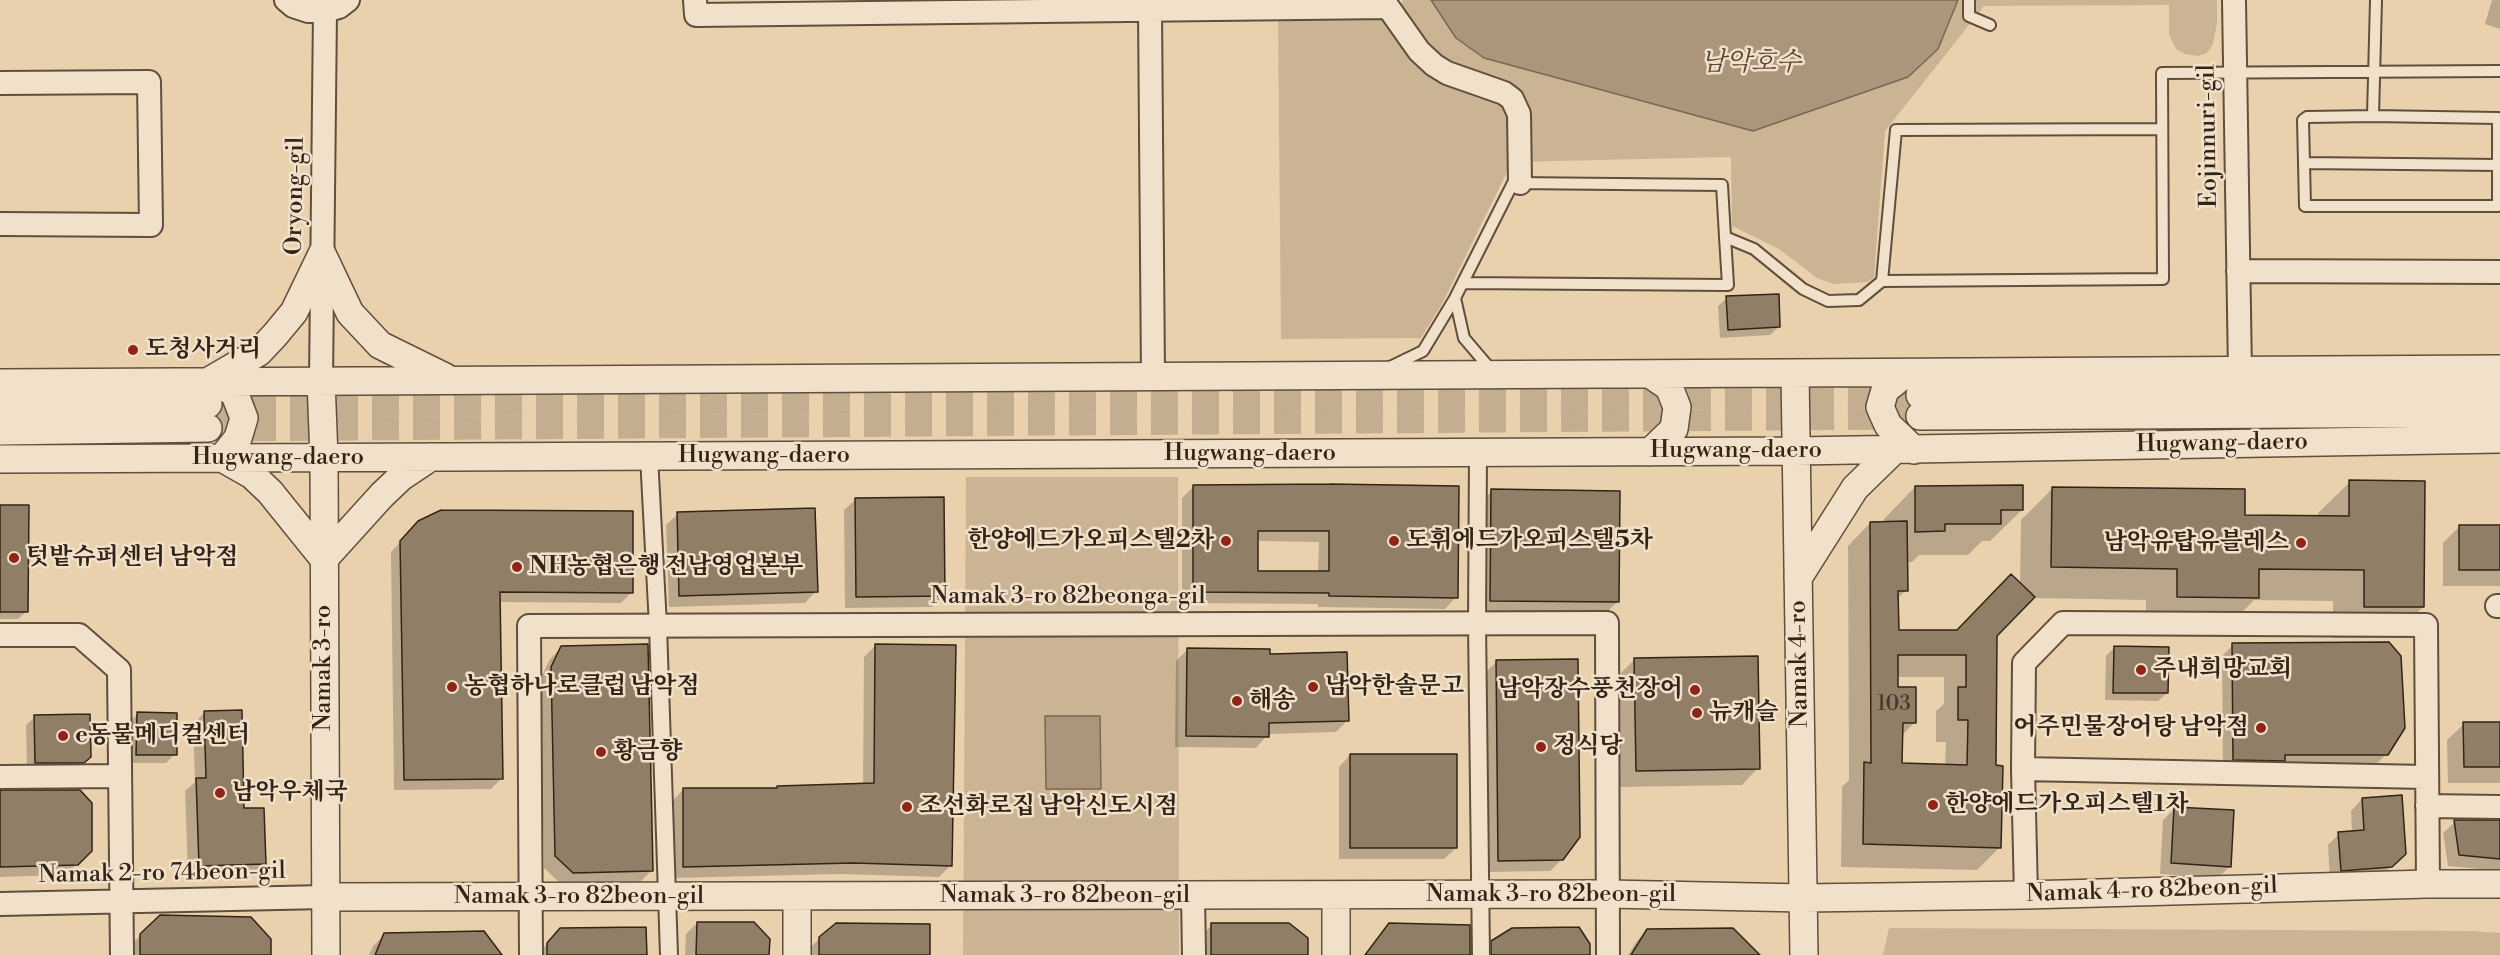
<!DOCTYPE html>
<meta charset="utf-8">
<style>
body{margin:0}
canvas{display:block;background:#e9d1ae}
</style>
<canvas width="2500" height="955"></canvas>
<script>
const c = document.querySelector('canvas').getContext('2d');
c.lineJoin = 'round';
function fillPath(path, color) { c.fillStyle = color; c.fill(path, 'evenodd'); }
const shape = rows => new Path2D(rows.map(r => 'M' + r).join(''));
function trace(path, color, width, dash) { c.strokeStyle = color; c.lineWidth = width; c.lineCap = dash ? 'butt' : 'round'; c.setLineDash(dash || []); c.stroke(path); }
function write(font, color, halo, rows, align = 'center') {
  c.font = font + ' "Libre Bodoni","Noto Serif KR",serif'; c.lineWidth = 5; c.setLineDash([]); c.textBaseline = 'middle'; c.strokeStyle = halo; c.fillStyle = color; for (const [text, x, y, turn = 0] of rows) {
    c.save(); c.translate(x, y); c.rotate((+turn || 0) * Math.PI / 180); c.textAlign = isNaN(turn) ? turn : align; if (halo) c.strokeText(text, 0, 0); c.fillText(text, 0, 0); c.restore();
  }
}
const green = shape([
 [1403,0,2217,0,2217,23,2213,44,2207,53,2198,56,2185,54,2176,49,2169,35,2169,5,1984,6,1885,131,1874,277,1868,282,1834,284,1817,278,1779,249,1732,226,1731,157,1512,162,1442,304,1421,338,1281,339,1278,18,1398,10],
 [966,477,1178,477,1179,955,963,955],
 [1889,928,2473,931,2500,933,2500,955,1883,955]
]);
const water = shape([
 [1431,0,1958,0,1938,49,1908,77,1753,131,1484,58,1456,38,1431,0],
 [1045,716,1100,716,1101,789,1046,789,1045,716]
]);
const shadow = shape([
 [2492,0,2500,0,2500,29,2485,24],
 [1727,298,1779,327,1770,335,1720,338,1718,306],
 [2350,482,2423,607,2391,638,2333,638,2333,601,2254,600,2226,629,2146,628,2146,600,2032,598,1995,636,1995,767,2000,847,1977,870,1841,867,1842,787,1849,780,1848,546,1870,523,1884,523,1884,519,1915,487,2022,510,1990,541,1982,541,1968,555,1919,555,1912,562,1906,562,1906,590,1897,599,1897,632,1956,632,2020,585,2021,520,2053,488,2243,517,2318,517,2318,513],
 [1896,677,1944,677,1944,704,1936,711,1936,742,1946,742,1945,766,1901,765,1901,736,1914,723,1896,688],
 [1194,486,1457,487,1456,597,1445,609,1318,607,1318,604,1182,603,1182,498],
 [1257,541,1319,542,1318,572,1257,572],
 [1492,491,1617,602,1606,613,1479,612,1481,502],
 [856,499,943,596,932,607,845,608,844,510],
 [0,506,27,611,18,619,0,619],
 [678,514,816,591,805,603,669,607,666,525],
 [2500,526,2500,586,2443,586,2443,543,2459,527],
 [413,529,631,593,621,603,499,602,501,779,491,789,394,790,391,552],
 [2233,645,2387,754,2375,765,2223,770,2222,656],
 [875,646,951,865,939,877,841,874,672,878,672,801,684,789,775,789,777,788,863,785,864,657],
 [562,647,651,871,640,882,561,884,544,868,540,680,550,659],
 [2114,648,2167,693,2158,701,2105,700,2106,656],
 [1188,649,1268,656,1348,720,1336,732,1268,734,1256,748,1175,747,1176,661],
 [1635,659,1758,768,1742,785,1620,787,1618,676],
 [1496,662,1562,859,1550,871,1487,872,1485,673],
 [205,712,264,863,253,875,188,877,185,791,195,782,193,724],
 [138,714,175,754,166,763,129,763,129,722],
 [35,717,90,756,81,765,27,771,26,725],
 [2500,723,2500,783,2448,783,2447,740,2464,724],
 [1350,755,1456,848,1444,859,1339,859,1339,767],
 [0,791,91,850,65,875,0,877],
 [2362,799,2405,853,2379,878,2330,881,2328,845,2339,834,2352,833,2351,811],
 [2175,808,2230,866,2218,878,2160,874,2163,820],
 [2455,822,2500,822,2500,871,2448,866,2443,833],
 [160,917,269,955,129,955,129,947],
 [697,923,768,955,685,955,686,934],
 [1212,925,1307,955,1200,955,1200,936],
 [1389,925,1469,955,1364,955],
 [1647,930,1752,955,1628,955,1636,942],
 [385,934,498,955,369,955,373,946],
 [820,938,928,955,808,955,808,950],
 [549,942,645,955,537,955],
 [1492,943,1588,955,1480,955]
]);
const building = shape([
 [1779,294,1780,327,1728,330,1726,296,1779,294],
 [2349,480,2425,481,2424,607,2364,607,2364,570,2259,569,2259,598,2177,597,2177,569,2051,567,2052,487,2245,489,2245,515,2349,516,2349,480],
 [1330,484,1459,486,1458,598,1329,596,1329,593,1193,592,1193,485,1330,484],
 [1258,531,1329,531,1329,571,1258,571,1258,531],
 [2023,485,2023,510,2001,510,2001,524,1945,524,1945,531,1915,532,1915,486,2023,485],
 [1491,489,1620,491,1619,602,1490,601,1491,489],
 [944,497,945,596,856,597,855,498,944,497],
 [0,505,29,505,28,612,0,612,0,505],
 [815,508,818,592,679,596,677,512,815,508],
 [441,510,633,511,633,593,500,592,503,779,404,780,400,541,418,521,441,510],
 [1907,521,1908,591,1898,591,1899,630,1957,630,2011,574,2035,597,1997,636,1996,765,2003,766,2001,848,1863,844,1864,762,1871,763,1870,522,1907,521],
 [1898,655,1966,655,1966,687,1958,687,1958,720,1968,720,1967,765,1902,763,1903,723,1916,723,1916,687,1898,687,1898,655],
 [2459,525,2500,525,2500,570,2459,570,2459,525],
 [2389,642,2401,656,2405,728,2388,755,2285,755,2285,761,2233,760,2232,643,2389,642],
 [648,644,653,871,573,873,555,856,551,667,561,646,648,644],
 [875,644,956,645,952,866,854,863,683,867,683,788,777,788,777,786,874,783,875,644],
 [2114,646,2169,647,2168,693,2113,693,2114,646],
 [1187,648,1270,649,1270,654,1347,652,1349,721,1269,723,1269,737,1186,736,1187,648],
 [1758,656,1760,769,1636,771,1634,658,1758,656],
 [1578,659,1580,837,1563,860,1498,861,1496,660,1578,659],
 [242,710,244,808,264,808,266,864,199,866,196,778,206,778,204,711,242,710],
 [137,712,177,713,177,755,136,755,137,712],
 [90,714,91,757,84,763,35,763,34,715,90,714],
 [2463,722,2500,722,2500,767,2464,767,2463,722],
 [1350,754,1457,754,1457,848,1350,848,1350,754],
 [0,790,80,790,92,803,92,851,78,865,0,867,0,790],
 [2402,795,2406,854,2392,867,2341,871,2338,832,2364,830,2362,798,2402,795],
 [2174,807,2234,810,2231,867,2171,863,2174,807],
 [2454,820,2500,820,2500,859,2459,855,2454,820],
 [160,915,251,917,271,939,271,955,140,955,140,934,160,915],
 [697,922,754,922,770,939,769,955,696,955,697,922],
 [836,923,930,924,930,955,819,955,819,937,836,923],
 [1211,923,1289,923,1308,938,1308,955,1211,955,1211,923],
 [1389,923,1470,925,1470,955,1365,955,1389,923],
 [646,927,647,955,547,955,547,943,560,928,646,927],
 [1579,927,1590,944,1590,955,1491,955,1491,941,1512,928,1579,927],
 [1733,928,1760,955,1631,955,1647,929,1733,928],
 [484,931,502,955,375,955,384,933,484,931]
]);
const tertiaryTunnel = shape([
 [208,404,1920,395],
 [208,428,1920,416]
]);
const service = shape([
 [1969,0,1969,16,1990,25],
 [2373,116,2498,118,2498,206,2305,206,2303,120,2307,117,2373,116],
 [2373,116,2376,0],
 [2304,163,2499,165],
 [1882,281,2163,279,2162,73,2500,71],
 [1463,283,1728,285,1725,237],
 [1455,298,1464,338,1493,372],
 [1390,367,1423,351,1455,298,1513,183,1722,185,1725,237,1754,249,1803,289,1828,301,1859,300,1882,281,1896,130,2162,129]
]);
const pedestrian = shape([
 [1478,453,1477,623,1481,955],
 [649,456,658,626,669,955]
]);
const minor = shape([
 [286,0,293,6,308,11,325,11,339,7,348,0],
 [695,0,696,15,1388,7,1419,51,1434,65,1447,73,1504,93,1512,99,1519,114,1520,183],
 [2234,0,2240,372],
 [1150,10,1153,377],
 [0,83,149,82,151,225,0,224],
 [2238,271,2500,272],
 [321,380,325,11],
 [2497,606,2500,606],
 [0,635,79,635,119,670,122,955],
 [2023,769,2426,777],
 [0,777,120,776],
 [2427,806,2500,807],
 [1193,895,1194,955],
 [2026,895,2023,769,2024,663,2063,623,2426,625,2428,884],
 [0,904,325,897],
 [531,955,529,626,1607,623,1608,955]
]);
const tertiary = shape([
 [322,254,350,313,380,345,445,377],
 [1795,373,1804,955],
 [1906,373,1885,390,1880,407,1888,425,1914,450],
 [1650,374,1669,387,1677,407,1674,429,1650,452],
 [211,380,259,352,275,335,294,312,322,254],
 [321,380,324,458,326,955],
 [210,381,234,392,244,418,238,438,222,458,252,475,270,492,324,559,382,495,401,477,431,457],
 [0,383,2500,369],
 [1920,395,2500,388],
 [0,407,208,404],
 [1920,416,2500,413],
 [0,431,208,428],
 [0,459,1796,451,2500,439],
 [1798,578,1855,488,1894,450],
 [1336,895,1336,955],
 [797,896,797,955],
 [325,897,1608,894,1804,898,2026,895,2428,884,2500,884]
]);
const markers = [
 [133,350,6,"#8f2418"],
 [1226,541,6,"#8f2418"],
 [1394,541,6,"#8f2418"],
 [2301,543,6,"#8f2418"],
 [14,558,6,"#8f2418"],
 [517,567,6,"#8f2418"],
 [2141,670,6,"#8f2418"],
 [452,687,6,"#8f2418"],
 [1313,687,6,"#8f2418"],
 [1695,690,6,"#8f2418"],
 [1237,701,6,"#8f2418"],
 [1697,713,6,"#8f2418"],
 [2261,728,6,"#8f2418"],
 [63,736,6,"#8f2418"],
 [1541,747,6,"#8f2418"],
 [601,752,6,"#8f2418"],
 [220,793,6,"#8f2418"],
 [1933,805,6,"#8f2418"],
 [907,807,6,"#8f2418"]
];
const numberNames = [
 ["103",1894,705]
];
const streetNames = [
 ["Eojinnuri-gil",2209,136,-91],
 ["Oryong-gil",296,196,-89],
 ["Hugwang-daero",2222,444,-1],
 ["Hugwang-daero",1736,451],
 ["Hugwang-daero",1250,454],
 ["Hugwang-daero",764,456],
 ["Hugwang-daero",278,458],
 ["Namak 3-ro 82beonga-gil",1068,597],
 ["Namak 4-ro",1800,664,-91],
 ["Namak 3-ro",324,668,-90],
 ["Namak 2-ro 74beon-gil",162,874,-1],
 ["Namak 4-ro 82beon-gil",2152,891,-2],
 ["Namak 3-ro 82beon-gil",1551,895],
 ["Namak 3-ro 82beon-gil",1065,896],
 ["Namak 3-ro 82beon-gil",579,897]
];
const poiNames = [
 ["도청사거리",145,350],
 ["한양에드가오피스텔2차",1214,541,"right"],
 ["도휘에드가오피스텔5차",1406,541],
 ["남악유탑유블레스",2289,543,"right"],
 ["텃밭슈퍼센터 남악점",26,558],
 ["NH농협은행 전남영업본부",529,567],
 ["주내희망교회",2153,670],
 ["농협하나로클럽 남악점",464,687],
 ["남악한솔문고",1325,687],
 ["남악장수풍천장어",1683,690,"right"],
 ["해송",1249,701],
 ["뉴캐슬",1709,713],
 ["어주민물장어탕 남악점",2249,728,"right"],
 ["e동물메디컬센터",75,736],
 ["정식당",1553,747],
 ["황금향",613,752],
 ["남악우체국",232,793],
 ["한양에드가오피스텔1차",1945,805],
 ["조선화로집 남악신도시점",919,807]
];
const waterNames = [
 ["남악호수",1751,64]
];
fillPath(green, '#cab494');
fillPath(water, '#ab967b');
trace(water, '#7b6853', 1.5);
fillPath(shadow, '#0003');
fillPath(building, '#917e66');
trace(building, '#322417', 1.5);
trace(tertiaryTunnel, '#c4ae90', 27, [27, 14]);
trace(service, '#604f3d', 14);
trace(pedestrian, '#604f3d', 20);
trace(minor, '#604f3d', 26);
trace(tertiary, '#604f3d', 30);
trace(service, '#f1e1ca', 10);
trace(pedestrian, '#f1e1ca', 16);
trace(minor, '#f1e1ca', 22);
trace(tertiary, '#f1e1ca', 27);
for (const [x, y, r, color] of markers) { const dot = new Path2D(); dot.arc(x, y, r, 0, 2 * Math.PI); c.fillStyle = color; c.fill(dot); trace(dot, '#f1e1ca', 2); }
write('21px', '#4a3a2b', null, numberNames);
write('24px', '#322417', '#f1e1ca', streetNames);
write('bold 24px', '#322417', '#f1e1ca', poiNames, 'left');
write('italic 26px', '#564635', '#f1e1ca', waterNames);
</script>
